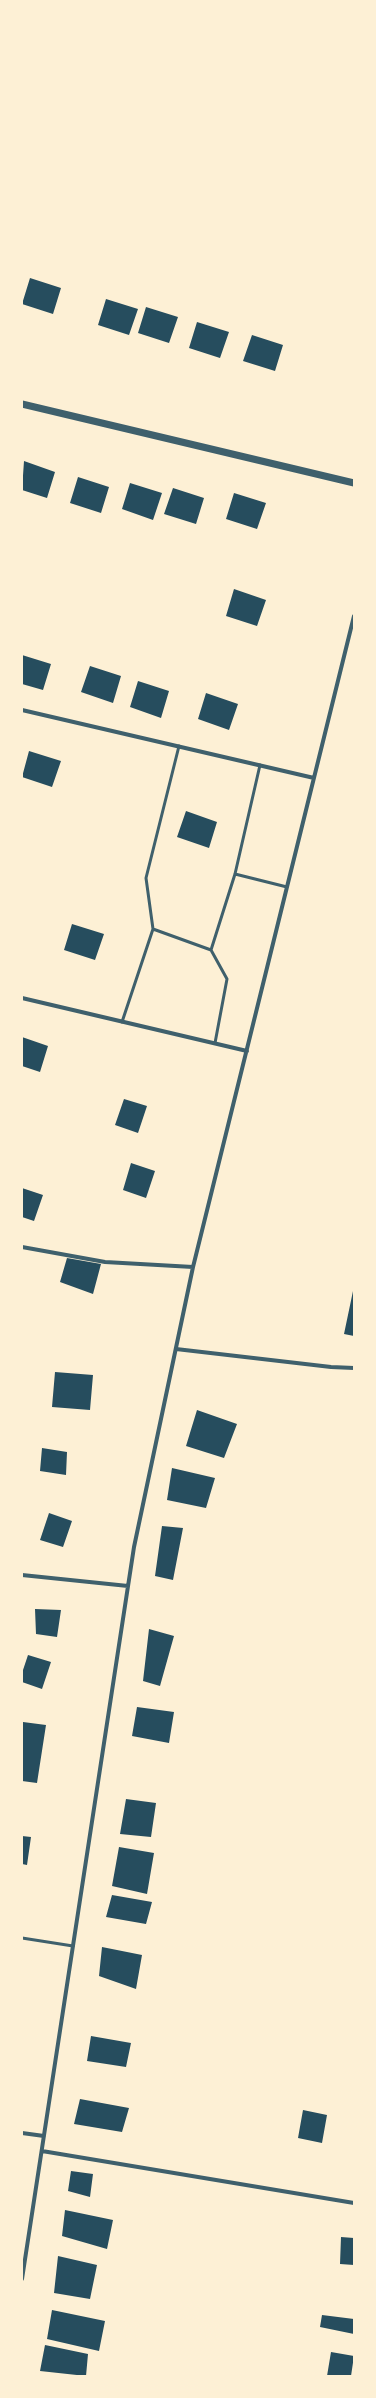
<!DOCTYPE html>
<style>
body{margin:0}
#map{position:relative;width:376px;height:2398px;overflow:hidden;background:#fdf0d5;font-family:Rubik,sans-serif}
canvas{display:block}
.frame{position:absolute;inset:0;border:23px solid #fdf0d5;pointer-events:none}
</style>
<div id="map">
<canvas width="376" height="2398"></canvas>
<div class="frame"></div>
</div>
<script>
const c = document.querySelector('canvas').getContext('2d');
c.lineJoin = 'round';
function fillPath(path, color) { c.fillStyle = color; c.fill(path, 'evenodd'); }
const shape = rows => new Path2D(rows.map(r => 'M' + r).join(''));
function trace(path, color, width, dash) { c.strokeStyle = color; c.lineWidth = width; c.lineCap = dash ? 'butt' : 'round'; c.setLineDash(dash || []); c.stroke(path); }
const building = shape([
 [30,278,61,288,53,314,22,304],
 [106,299,138,309,129,335,98,325],
 [146,307,178,317,169,343,138,333],
 [197,322,229,332,220,358,189,348],
 [252,335,283,345,275,371,243,361],
 [24,461,55,472,47,498,22,490],
 [78,477,109,487,101,513,70,503],
 [130,483,162,493,153,520,122,509],
 [173,488,204,498,196,524,164,514],
 [234,493,266,503,257,529,226,519],
 [234,589,266,600,257,626,226,616],
 [22,655,51,664,43,690,22,684],
 [90,666,121,676,113,703,81,692],
 [138,681,169,691,161,718,130,707],
 [206,693,238,704,229,730,198,719],
 [29,751,61,761,52,787,22,777],
 [186,811,217,822,209,848,177,837],
 [72,924,104,934,95,960,64,950],
 [22,1037,48,1046,40,1072,22,1066],
 [124,1099,147,1106,138,1133,115,1125],
 [131,1163,155,1171,146,1198,123,1190],
 [22,1188,43,1195,34,1221,22,1217],
 [67,1258,101,1264,93,1294,60,1282],
 [353,1291,354,1291,354,1336,344,1334],
 [55,1372,93,1375,90,1410,52,1407],
 [197,1410,237,1424,224,1458,186,1446],
 [42,1448,67,1452,66,1475,40,1471],
 [172,1468,215,1478,206,1508,167,1500],
 [49,1513,72,1521,63,1547,40,1540],
 [162,1526,183,1528,173,1580,155,1576],
 [35,1609,61,1610,57,1637,36,1634],
 [149,1629,174,1636,160,1686,143,1681],
 [28,1655,51,1662,42,1689,22,1682,22,1673],
 [137,1707,174,1712,169,1743,132,1736],
 [23,1722,46,1725,37,1783,22,1781],
 [126,1799,156,1803,151,1837,120,1834],
 [22,1836,31,1837,27,1865,22,1864],
 [119,1847,154,1853,147,1894,112,1886],
 [112,1895,152,1902,146,1924,106,1917],
 [102,1947,142,1955,136,1989,99,1976],
 [91,2036,131,2043,126,2067,87,2061],
 [80,2099,129,2108,122,2132,74,2124],
 [303,2110,327,2115,322,2143,298,2138],
 [71,2171,93,2174,90,2197,68,2191],
 [65,2210,113,2220,107,2249,62,2236],
 [341,2237,354,2238,354,2265,340,2264],
 [58,2256,97,2265,90,2299,54,2293],
 [52,2310,105,2321,99,2351,47,2339],
 [322,2315,354,2319,354,2334,320,2327],
 [45,2345,88,2354,86,2376,40,2371],
 [331,2352,354,2356,351,2376,327,2376]
]);
const service = shape([
 [235,874,287,887],
 [153,929,211,950],
 [122,1022,153,929,146,878,179,746],
 [215,1043,227,979,211,950,235,874,260,765],
 [22,1938,73,1946]
]);
const minor = shape([
 [22,710,314,778],
 [22,998,247,1051],
 [22,1247,105,1262,193,1267],
 [176,1349,331,1367,354,1368],
 [22,1575,128,1586],
 [22,2133,44,2136],
 [42,2151,354,2203],
 [22,2279,134,1547,193,1267,354,616]
]);
const tertiary = shape([
 [22,404,354,483]
]);
fillPath(building, '#264d5e');
trace(service, '#3f606c', 3);
trace(minor, '#3f606c', 4);
trace(tertiary, '#3f606c', 7);
</script>
